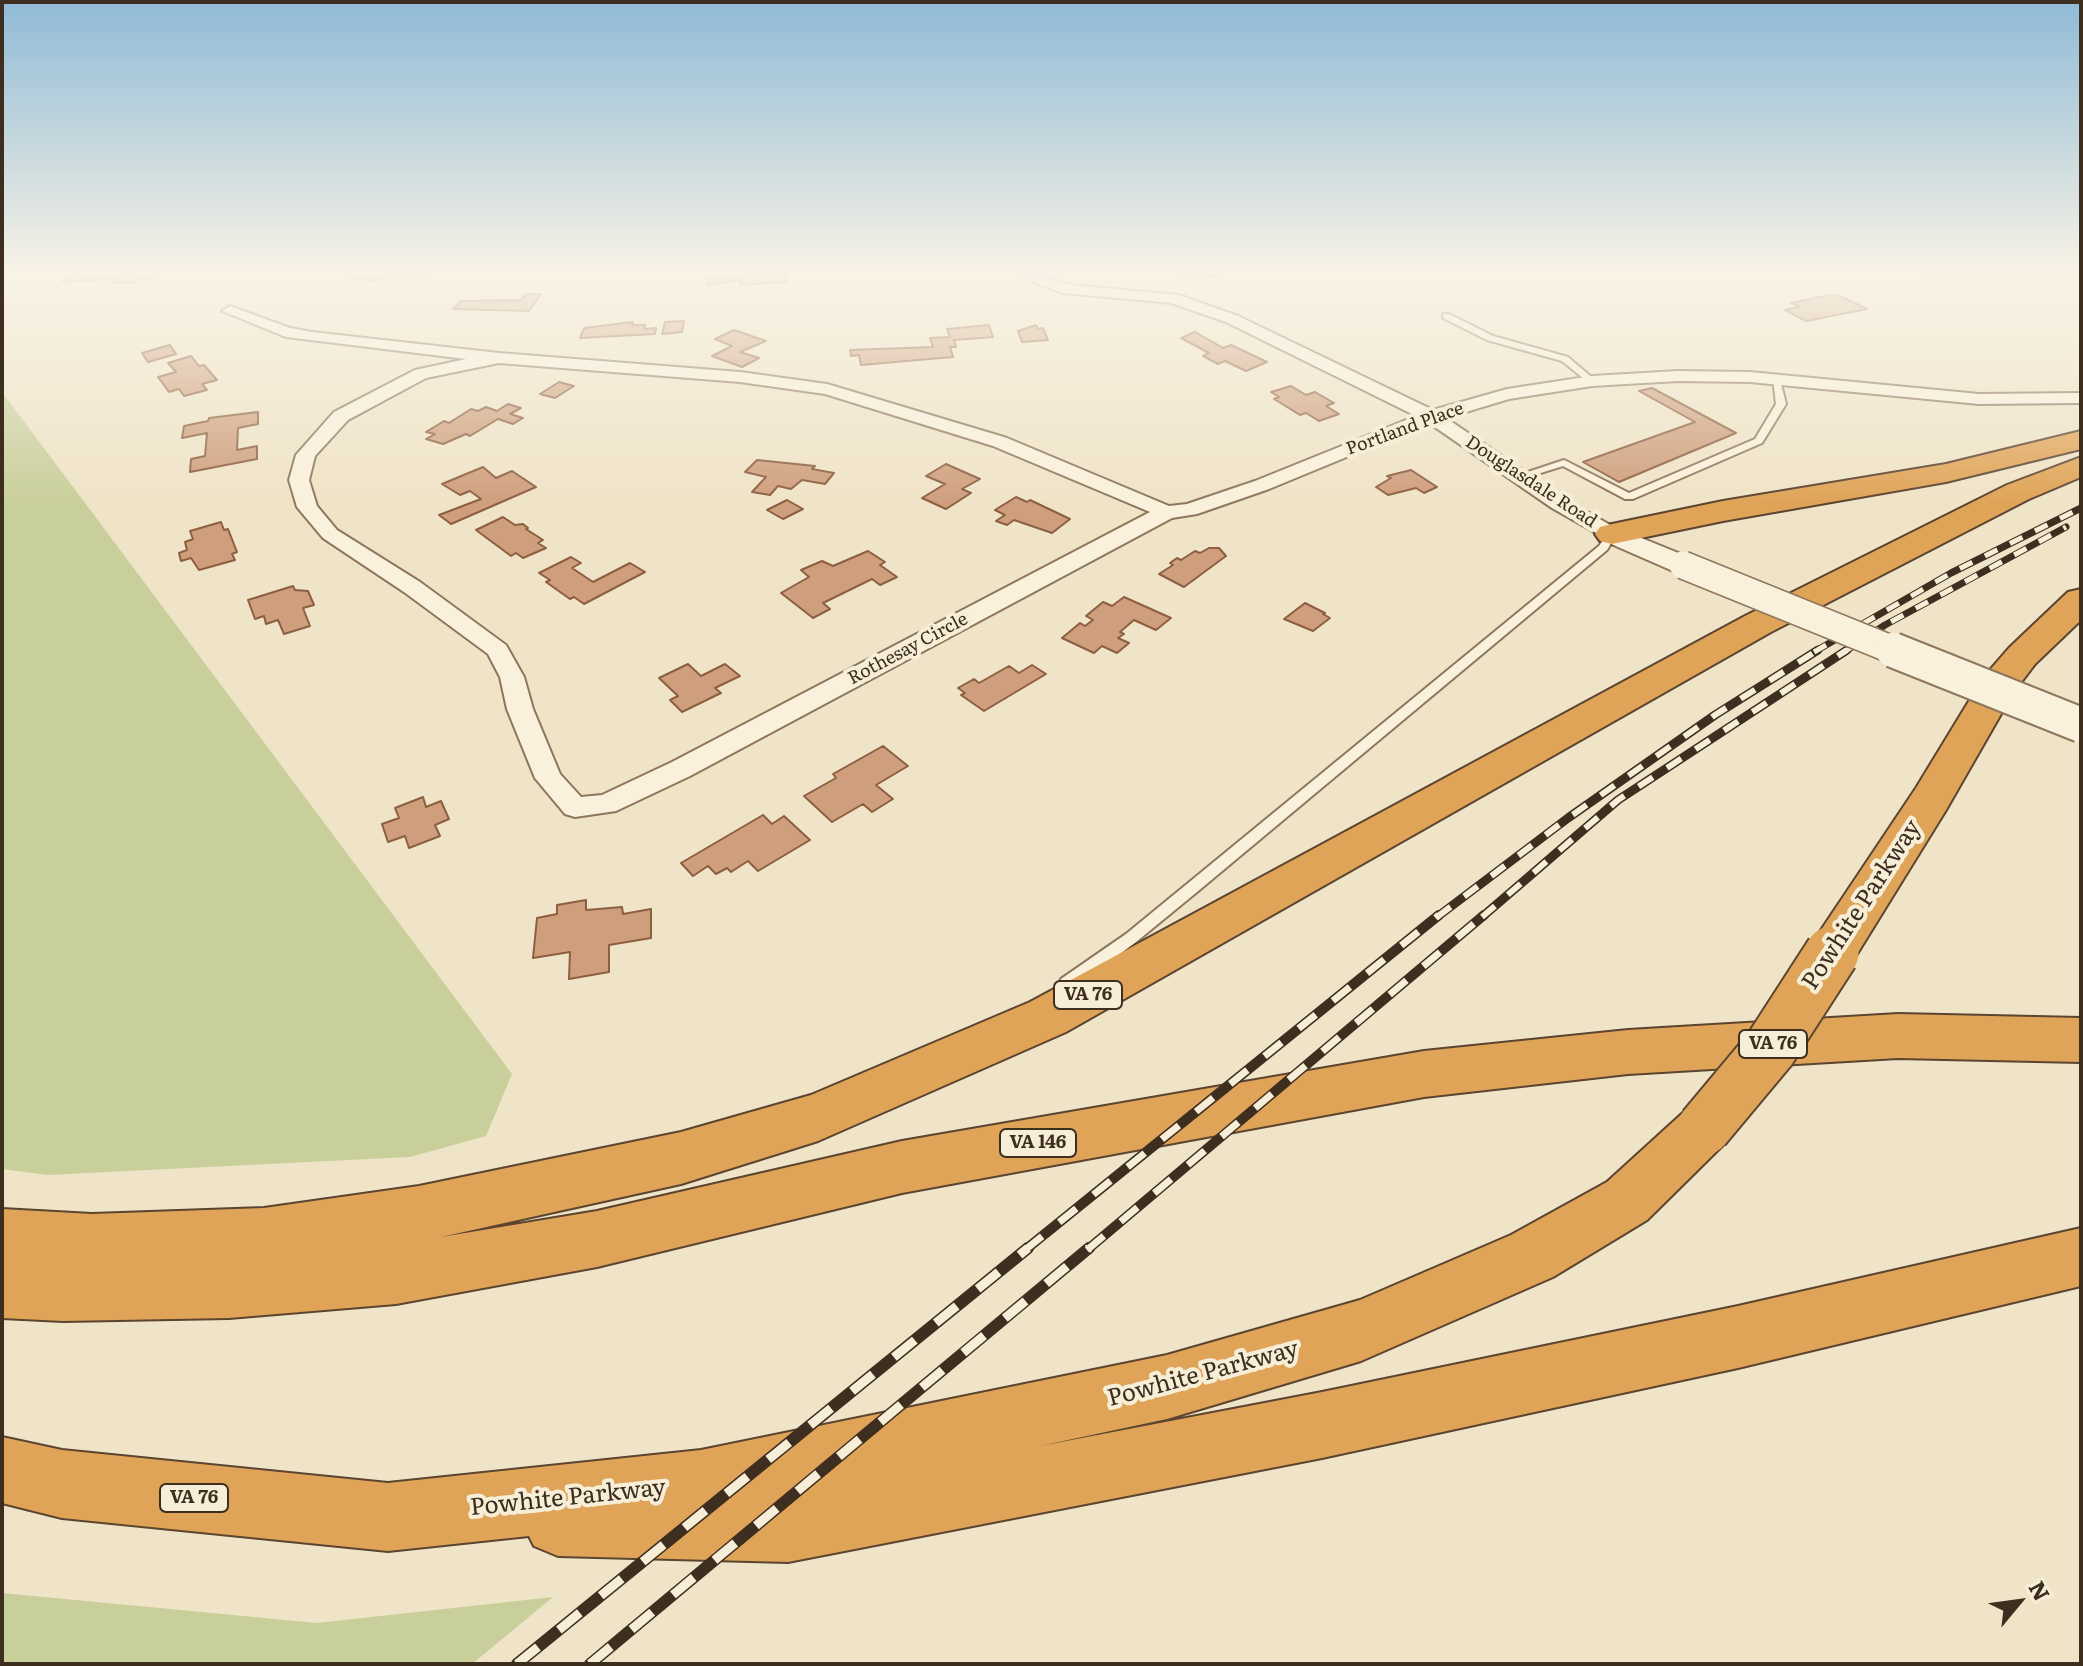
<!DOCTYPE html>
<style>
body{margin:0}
#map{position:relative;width:2083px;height:1666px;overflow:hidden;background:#f0e4c8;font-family:Literata,serif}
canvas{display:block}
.frame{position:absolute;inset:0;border:4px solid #3d2e20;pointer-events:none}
.north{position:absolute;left:1979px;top:1562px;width:80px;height:80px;-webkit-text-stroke:6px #f7eed8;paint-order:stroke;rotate:61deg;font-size:22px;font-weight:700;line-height:32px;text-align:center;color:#3d2e20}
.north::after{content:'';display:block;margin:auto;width:28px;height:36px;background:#3d2e20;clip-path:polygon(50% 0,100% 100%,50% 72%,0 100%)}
</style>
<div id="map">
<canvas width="2083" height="1666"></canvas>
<div class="frame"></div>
<div class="north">N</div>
</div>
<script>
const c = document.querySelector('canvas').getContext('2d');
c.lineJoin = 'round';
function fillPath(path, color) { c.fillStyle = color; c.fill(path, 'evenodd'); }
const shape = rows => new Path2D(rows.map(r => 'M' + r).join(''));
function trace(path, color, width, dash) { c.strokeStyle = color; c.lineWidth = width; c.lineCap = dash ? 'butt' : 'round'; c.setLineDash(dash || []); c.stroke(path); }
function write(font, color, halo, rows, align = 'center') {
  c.font = font + ' Literata,serif'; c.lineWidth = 8; c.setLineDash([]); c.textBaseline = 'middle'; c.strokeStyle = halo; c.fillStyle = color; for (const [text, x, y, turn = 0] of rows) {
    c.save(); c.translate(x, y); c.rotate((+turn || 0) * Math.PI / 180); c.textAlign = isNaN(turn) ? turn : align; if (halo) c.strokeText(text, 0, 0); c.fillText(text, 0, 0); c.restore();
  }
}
const green = shape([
 [1916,270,2063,270,2077,278,1936,283],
 [2,392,512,1074,486,1136,410,1157,47,1175,2,1169],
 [2,1593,317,1623,553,1597,472,1664,2,1664]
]);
const building = shape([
 [78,270,160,270,151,278,140,278,135,283,113,283,118,279,62,282,78,270],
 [359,270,431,270,425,277,380,278,377,281,351,278,359,270],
 [787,270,787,282,740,285,741,280,707,285,708,277,718,274,740,278,741,271,787,270],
 [1162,270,1226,270,1220,278,1162,270],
 [526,294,541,294,529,311,453,309,461,301,521,300,526,294],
 [1830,295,1840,296,1867,309,1806,321,1785,310,1800,307,1791,303,1830,295],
 [684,321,682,332,662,334,665,322,684,321],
 [633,322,632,325,645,325,644,329,656,328,655,334,580,338,584,328,633,322],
 [989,325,993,337,954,340,956,347,950,347,953,357,861,365,859,355,851,356,850,350,933,347,930,338,950,337,947,329,989,325],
 [1036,325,1038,329,1043,328,1048,340,1022,342,1018,331,1036,325],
 [734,330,766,341,740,352,759,358,742,367,712,356,732,346,715,339,734,330],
 [1195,332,1223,348,1231,345,1267,362,1246,371,1225,361,1218,364,1203,356,1209,353,1181,338,1195,332],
 [170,345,176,354,148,362,142,353,170,345],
 [191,356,199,366,204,365,217,380,202,384,207,390,184,396,179,389,169,392,158,377,176,372,168,363,191,356],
 [559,382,574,386,555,398,540,394,559,382],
 [1291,386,1306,395,1315,392,1334,403,1326,406,1339,414,1319,421,1306,413,1300,415,1274,399,1279,397,1271,392,1291,386],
 [1652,388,1736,433,1619,482,1583,462,1695,422,1639,391,1652,388],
 [508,404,521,408,510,414,523,418,513,424,498,419,470,436,466,434,443,444,426,439,435,434,426,432,444,421,449,423,471,409,478,411,486,407,497,411,508,404],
 [258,412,258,424,238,428,237,450,257,446,257,459,190,472,191,459,205,456,207,433,182,438,184,426,208,421,209,418,258,412],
 [757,460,815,466,812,469,834,473,825,484,802,480,791,489,778,486,770,495,752,492,766,477,745,472,757,460],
 [946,464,980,479,962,489,971,493,946,509,922,498,945,484,926,476,946,464],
 [483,467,496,478,512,471,536,487,451,524,439,515,481,499,470,491,460,495,442,484,483,467],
 [1411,470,1437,487,1424,493,1416,488,1388,495,1376,487,1391,478,1387,476,1411,470],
 [1016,497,1027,502,1030,500,1070,519,1052,533,1014,520,1007,525,996,521,1005,515,995,510,1016,497],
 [787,500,803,509,783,519,767,510,787,500],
 [503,517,515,525,523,524,528,528,526,529,543,540,538,543,546,548,523,558,516,553,511,556,476,530,503,517],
 [221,522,224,530,228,529,237,552,232,554,235,560,199,570,191,558,181,561,179,553,187,550,185,542,193,539,190,531,221,522],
 [1209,548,1219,548,1226,556,1184,587,1159,574,1173,565,1170,563,1177,558,1181,560,1195,551,1200,553,1209,548],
 [868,551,885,562,880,565,897,577,880,585,872,579,823,603,830,609,813,618,781,593,809,577,801,570,822,561,833,566,868,551],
 [571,557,581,563,572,568,593,582,630,563,645,572,584,604,574,597,570,599,546,582,550,580,539,573,571,557],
 [293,586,295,590,308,591,314,605,303,608,310,626,284,634,278,620,266,624,264,616,255,619,248,600,293,586],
 [1124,597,1171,618,1156,630,1134,620,1120,632,1124,634,1118,638,1129,643,1117,653,1102,646,1094,653,1062,638,1080,623,1085,626,1093,620,1086,616,1103,602,1112,606,1124,597],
 [1305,603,1325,613,1323,614,1330,618,1313,631,1284,619,1305,603],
 [688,664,701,676,725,664,740,676,715,688,721,693,682,712,670,700,678,696,659,678,688,664],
 [1032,665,1046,674,984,711,961,695,965,693,958,688,974,679,979,683,1009,666,1019,673,1032,665],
 [883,746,908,766,876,785,893,799,872,812,863,804,832,822,804,796,836,778,833,774,883,746],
 [423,797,426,807,441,801,449,819,435,825,440,836,409,848,405,836,388,842,382,824,399,818,395,808,423,797],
 [763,815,772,824,784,816,810,840,758,871,748,861,731,872,727,868,716,874,708,866,693,876,681,863,763,815],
 [586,900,586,910,622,907,623,914,651,909,651,938,609,945,609,972,569,979,570,952,533,958,537,918,557,914,557,905,586,900]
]);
const service = shape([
 [1443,314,1449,314,1493,336,1568,357,1596,381,1589,383,1562,361,1487,340,1443,318,1443,314],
 [1773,378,1780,380,1786,404,1762,443,1633,499,1625,499,1563,466,1518,480,1513,477,1564,460,1629,493,1755,439,1776,404,1773,378],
 [1612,531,1617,534,1607,550,1197,892,1136,942,1073,989,1067,990,1061,989,1059,984,1061,979,1126,934,1187,884,1599,546,1608,532,1612,531]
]);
const minor = shape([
 [1021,270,1037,270,1040,275,1071,285,1179,295,1238,316,1433,410,1507,389,1592,376,1678,371,1750,372,1979,394,2081,393,2081,403,1979,404,1750,382,1678,381,1592,386,1509,399,1446,418,1566,500,1619,530,1623,534,1619,538,1605,538,1552,508,1429,423,1269,489,1197,514,1172,518,690,776,616,811,575,817,565,814,535,778,507,709,500,677,488,654,404,592,323,538,297,507,289,480,296,455,334,412,415,370,466,359,286,337,222,311,230,306,290,328,312,332,499,353,740,372,827,384,1007,438,1169,506,1187,504,1255,481,1416,416,1226,322,1171,303,1063,293,1030,281,1021,270],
 [499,363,740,382,825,394,993,446,1150,512,672,762,602,795,581,797,560,774,533,709,524,677,506,645,420,582,337,530,317,506,309,480,315,456,348,420,426,378,499,363]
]);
const tertiary = shape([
 [1612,526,1693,559,1697,565,1693,571,1683,573,1673,571,1602,540,1598,534,1602,528,1612,526]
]);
const motorway = shape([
 [2081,431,2081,449,1946,482,1723,521,1612,544,1600,541,1595,534,1600,527,1612,524,1723,501,1946,464,2081,431],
 [2081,457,2081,477,2029,499,1771,632,1066,1032,818,1141,681,1184,441,1237,597,1211,902,1141,1424,1051,1628,1030,1898,1014,2081,1018,2081,1062,1898,1058,1628,1074,1424,1097,902,1193,597,1267,396,1304,229,1318,63,1321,2,1318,2,1209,92,1214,264,1208,419,1186,681,1132,811,1095,1030,1002,1745,616,2007,485,2081,457],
 [2081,589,2081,620,2035,664,2013,693,1946,810,1849,967,1832,972,1815,967,1808,953,1815,939,1916,788,1983,678,2009,648,2068,592,2081,589],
 [1704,1103,1723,1111,1731,1128,1723,1145,1647,1220,1553,1277,1361,1361,1167,1419,1040,1446,1322,1392,1738,1306,2081,1228,2081,1286,1738,1368,1322,1458,788,1562,558,1556,534,1546,529,1536,388,1551,62,1518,2,1503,2,1437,62,1450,388,1483,701,1450,1167,1355,1360,1300,1511,1235,1607,1182,1685,1111,1704,1103]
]);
const railFar3 = shape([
 [1814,652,1951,573,2081,508],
 [1844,652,1885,625,2066,527]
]);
const railFar2 = shape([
 [1437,917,1568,818,1715,715,1818,650],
 [1482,917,1618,800,1847,650]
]);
const railFar1 = shape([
 [1025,1250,1439,915],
 [1087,1250,1484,915]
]);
const rail = shape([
 [517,1664,1028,1248],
 [590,1664,1089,1248]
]);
const tertiaryBridgeFar1 = shape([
 [1683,565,1898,652]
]);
const tertiaryBridge = shape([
 [1893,650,2081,725]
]);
const motorwayBridge = shape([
 [1704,1128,1770,1049,1832,953]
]);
const farStreetnames = [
 ["Portland Place",1405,429,-20],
 ["Douglasdale Road",1531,482,33],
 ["Rothesay Circle",908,649,-28]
];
const shields = [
 [1088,995,68],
 [1773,1044,68],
 [1038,1143,76],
 [194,1498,68]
];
const shieldNames = [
 ["VA 76",1088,995],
 ["VA 76",1773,1044],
 ["VA 146",1038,1143],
 ["VA 76",194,1498]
];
const nearStreetnames = [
 ["Powhite Parkway",1862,905,-57],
 ["Powhite Parkway",1203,1374,-15],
 ["Powhite Parkway",568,1498,-6]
];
fillPath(green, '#c9cf9b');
fillPath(building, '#cf9f7d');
trace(building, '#8d5f41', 2);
trace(service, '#8d765c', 4);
trace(minor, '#8d765c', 4);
trace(tertiary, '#8d765c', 4);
trace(motorway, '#5b4430', 4);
fillPath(service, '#faf1dc');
fillPath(minor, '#faf1dc');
fillPath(tertiary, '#faf1dc');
fillPath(motorway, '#e0a458');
trace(railFar3, '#3d2e20', 7);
trace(railFar2, '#3d2e20', 9);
trace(railFar1, '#3d2e20', 10);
trace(rail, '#3d2e20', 12);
trace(railFar3, '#f7eed8', 5, [14]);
trace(railFar2, '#f7eed8', 6, [17]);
trace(railFar1, '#f7eed8', 7, [22]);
trace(rail, '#f7eed8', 9, [27]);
trace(tertiaryBridgeFar1, '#8d765c', 30, []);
trace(tertiaryBridge, '#8d765c', 38, []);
trace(motorwayBridge, '#5b4430', 57, []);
trace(tertiaryBridgeFar1, '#faf1dc', 27);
trace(tertiaryBridge, '#faf1dc', 34);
trace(motorwayBridge, '#e0a458', 53);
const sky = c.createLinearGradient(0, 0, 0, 503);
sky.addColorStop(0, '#8fbad6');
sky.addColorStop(0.54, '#f8f3e6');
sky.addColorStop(1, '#f8f3e600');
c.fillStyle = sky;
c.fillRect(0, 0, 2083, 503);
write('18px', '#3d2e20', '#f7eed8', farStreetnames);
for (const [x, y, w] of shields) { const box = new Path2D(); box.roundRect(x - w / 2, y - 14, w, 28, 6); c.fillStyle = '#f7eed8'; c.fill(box); trace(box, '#3d2e20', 2); }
write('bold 18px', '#3d2e20', null, shieldNames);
write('24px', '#3d2e20', '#f7eed8', nearStreetnames);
</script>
